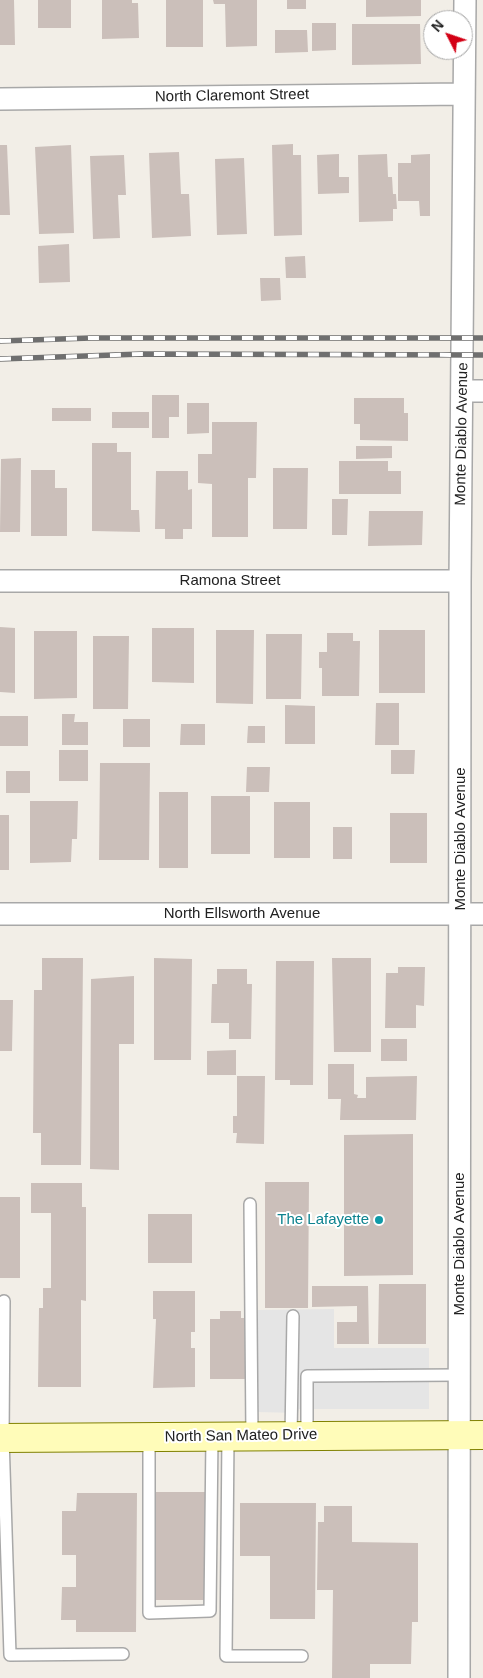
<!DOCTYPE html>
<style>
body{margin:0}
#map{position:relative;width:483px;height:1678px;overflow:hidden;background:#f2eee7;font-family:Arial,sans-serif}
canvas{display:block}
.north{position:absolute;left:423px;top:10px;width:50px;height:50px;box-sizing:border-box;background:#fff;border:1px solid #a6a6a6;border-radius:50%;rotate:311deg;font-size:14px;font-weight:700;line-height:20px;text-align:center;color:#212121}
.north::after{content:'';display:block;margin:auto;width:18px;height:22px;background:#d30015;clip-path:polygon(50% 0,100% 100%,50% 72%,0 100%)}
</style>
<div id="map">
<canvas width="483" height="1678"></canvas>
<div class="north">N</div>
</div>
<script>
const c = document.querySelector('canvas').getContext('2d');
c.lineJoin = 'round';
function fillPath(path, color) { c.fillStyle = color; c.fill(path, 'evenodd'); }
const shape = rows => new Path2D(rows.map(r => 'M' + r).join(''));
function trace(path, color, width, dash) { c.strokeStyle = color; c.lineWidth = width; c.lineCap = dash ? 'butt' : 'round'; c.setLineDash(dash || []); c.stroke(path); }
function write(font, color, halo, rows, align = 'center') {
  c.font = font + ' Arial,sans-serif'; c.lineWidth = 4; c.setLineDash([]); c.textBaseline = 'middle'; c.strokeStyle = halo; c.fillStyle = color; for (const [text, x, y, turn = 0] of rows) {
    c.save(); c.translate(x, y); c.rotate((+turn || 0) * Math.PI / 180); c.textAlign = isNaN(turn) ? turn : align; if (halo) c.strokeText(text, 0, 0); c.fillText(text, 0, 0); c.restore();
  }
}
const parking = shape([
 [334,1309,334,1348,429,1348,429,1409,299,1409,298,1413,257,1412,258,1310]
]);
const building = shape([
 [0,0,14,0,15,45,0,45],
 [38,0,71,0,71,28,38,28],
 [102,0,132,0,132,3,138,3,139,38,102,39],
 [166,0,203,0,203,47,166,47],
 [213,0,257,0,257,46,226,47,225,4,214,4],
 [287,0,306,0,306,9,287,9],
 [366,0,421,0,421,16,366,17],
 [312,23,336,23,336,50,312,51],
 [352,24,420,24,421,64,352,65],
 [275,30,307,30,308,52,275,53],
 [293,144,293,155,301,155,302,235,274,236,272,145],
 [0,145,7,145,10,215,0,215],
 [71,145,74,233,39,234,35,147],
 [179,152,181,194,189,194,191,236,152,238,149,153],
 [339,154,339,177,349,177,349,193,318,194,317,155],
 [387,154,388,177,392,177,393,194,396,194,397,209,393,209,393,221,359,222,358,155],
 [430,154,430,216,420,216,419,201,398,201,398,163,411,163,411,155],
 [124,155,126,195,118,195,120,238,93,239,90,156],
 [244,158,247,234,217,235,215,159],
 [69,244,70,282,39,283,38,246],
 [305,256,306,278,286,278,285,257],
 [260,278,280,278,281,300,261,301],
 [152,395,179,395,179,417,169,417,169,438,152,438],
 [354,398,404,398,404,413,408,413,408,441,360,440,360,424,354,424],
 [187,403,209,403,209,433,187,434],
 [52,408,91,408,91,421,52,421],
 [112,412,149,412,149,428,112,428],
 [212,422,257,422,256,478,248,478,248,537,212,537,212,484,198,483,198,454,212,454],
 [92,443,117,443,117,452,131,452,131,510,139,510,140,532,92,531],
 [356,446,392,446,392,458,356,459],
 [21,458,20,532,0,532,1,459],
 [339,461,388,461,388,471,401,471,401,494,339,494],
 [273,468,308,468,307,529,273,529],
 [31,470,55,470,55,488,67,488,67,536,31,536],
 [156,471,188,471,188,490,192,489,192,529,183,529,183,539,165,539,165,529,155,529],
 [332,499,348,499,347,535,332,535],
 [369,511,423,511,422,545,368,546],
 [0,627,15,628,15,693,0,692],
 [152,628,194,628,194,683,152,682],
 [216,630,254,630,253,704,216,703],
 [379,630,425,630,425,693,379,693],
 [34,631,77,631,77,698,34,699],
 [327,633,353,633,353,641,360,641,359,696,322,696,322,668,319,668,319,652,327,652],
 [266,634,302,634,301,699,266,699],
 [93,636,129,636,128,709,93,709],
 [376,703,399,703,399,745,375,745],
 [285,705,315,706,315,744,285,744],
 [62,714,75,714,74,722,88,722,88,745,62,745],
 [0,716,28,716,28,746,0,746],
 [123,719,150,719,150,747,123,747],
 [181,724,205,724,205,745,180,745],
 [248,726,265,726,265,743,247,743],
 [59,750,88,750,88,781,59,781],
 [391,750,415,750,414,774,391,774],
 [100,763,150,763,149,860,99,860],
 [247,767,270,767,269,792,246,792],
 [6,771,30,771,30,793,6,793],
 [159,792,188,792,188,868,159,868],
 [211,796,250,796,250,854,211,854],
 [30,801,78,801,77,839,72,839,71,862,30,863],
 [274,802,310,802,310,858,274,858],
 [390,813,427,813,427,863,390,863],
 [0,815,9,815,9,870,0,870],
 [333,827,352,827,352,859,333,859],
 [42,958,83,958,81,1165,41,1165,41,1133,33,1133,34,990,42,990],
 [154,958,192,959,191,1060,154,1060],
 [332,958,371,958,371,1052,334,1052],
 [276,961,314,961,313,1085,290,1085,290,1080,275,1080],
 [398,967,425,967,424,1006,416,1005,416,1028,385,1028,386,973,398,973],
 [217,969,247,969,247,984,252,984,251,1039,229,1039,229,1023,211,1023,212,984,217,984],
 [134,976,134,1044,119,1044,119,1170,90,1169,91,979],
 [0,1000,13,1000,12,1051,0,1051],
 [381,1039,407,1039,407,1061,381,1061],
 [236,1050,236,1075,207,1075,207,1051],
 [328,1064,354,1064,354,1094,358,1095,357,1098,366,1098,366,1077,417,1076,416,1120,340,1120,341,1099,328,1099],
 [237,1076,265,1076,264,1144,236,1143,237,1133,233,1133,233,1116,237,1116],
 [413,1134,413,1275,344,1276,344,1135],
 [265,1182,309,1182,308,1308,265,1308],
 [31,1183,82,1183,82,1207,86,1207,86,1301,81,1300,81,1387,38,1387,39,1308,43,1308,43,1288,51,1288,51,1213,31,1213],
 [0,1197,20,1197,20,1278,0,1278],
 [148,1214,192,1214,192,1263,148,1263],
 [379,1284,426,1284,426,1344,378,1344],
 [312,1286,368,1286,369,1344,337,1344,337,1322,357,1322,357,1306,312,1307],
 [153,1291,195,1291,195,1332,191,1332,191,1348,195,1348,195,1387,153,1388,156,1319,153,1319],
 [220,1311,241,1311,241,1318,246,1318,246,1379,210,1379,210,1319,220,1319],
 [155,1492,207,1492,206,1600,154,1600],
 [77,1493,137,1493,136,1632,76,1632,76,1620,61,1620,62,1587,76,1587,76,1555,62,1555,62,1511,76,1511],
 [240,1503,316,1503,315,1619,270,1619,270,1556,240,1556],
 [324,1506,352,1506,352,1542,418,1543,418,1622,412,1622,411,1664,370,1664,370,1678,332,1678,333,1590,317,1590,318,1522,324,1522]
]);
const service = shape([
 [250,1204,252,1436],
 [4,1301,3,1438,10,1655,123,1654],
 [228,1436,226,1656,302,1656],
 [291,1436,293,1316],
 [307,1436,307,1376,459,1375],
 [149,1437,149,1613,180,1612,210,1611,212,1437]
]);
const minor = shape([
 [0,99,464,94],
 [463,391,483,391],
 [0,581,460,581],
 [0,914,483,914],
 [459,1678,460,581,465,0]
]);
const secondary = shape([
 [0,1438,483,1435]
]);
const rail = shape([
 [0,341,91,338,483,338],
 [0,359,142,354,483,355]
]);
const markers = [
 [379,1220,5,"#0f9aa8"]
];
const streetNames = [
 ["North Claremont Street",232,96,-1],
 ["Monte Diablo Avenue",462,434,-89],
 ["Ramona Street",230,581],
 ["Monte Diablo Avenue",461,839,-90],
 ["North Ellsworth Avenue",242,914],
 ["Monte Diablo Avenue",460,1244,-90],
 ["North San Mateo Drive",241,1436,-1]
];
const cultureNames = [
 ["The Lafayette",369,1220]
];
fillPath(parking, '#e5e5e5');
fillPath(building, '#cbbfba');
trace(service, '#a8a8a8', 14);
trace(minor, '#a8a8a8', 24);
trace(secondary, '#808100', 30);
trace(service, '#fff', 11);
trace(minor, '#fff', 21);
trace(secondary, '#fffcb9', 28);
trace(rail, '#6f6f6f', 5.5);
trace(rail, '#fff', 4, [11]);
for (const [x, y, r, color] of markers) { const dot = new Path2D(); dot.arc(x, y, r, 0, 2 * Math.PI); c.fillStyle = color; c.fill(dot); trace(dot, '#fff', 2); }
write('15px', '#212121', '#fff', streetNames);
write('15px', '#0d838f', '#fff', cultureNames, 'right');
</script>
